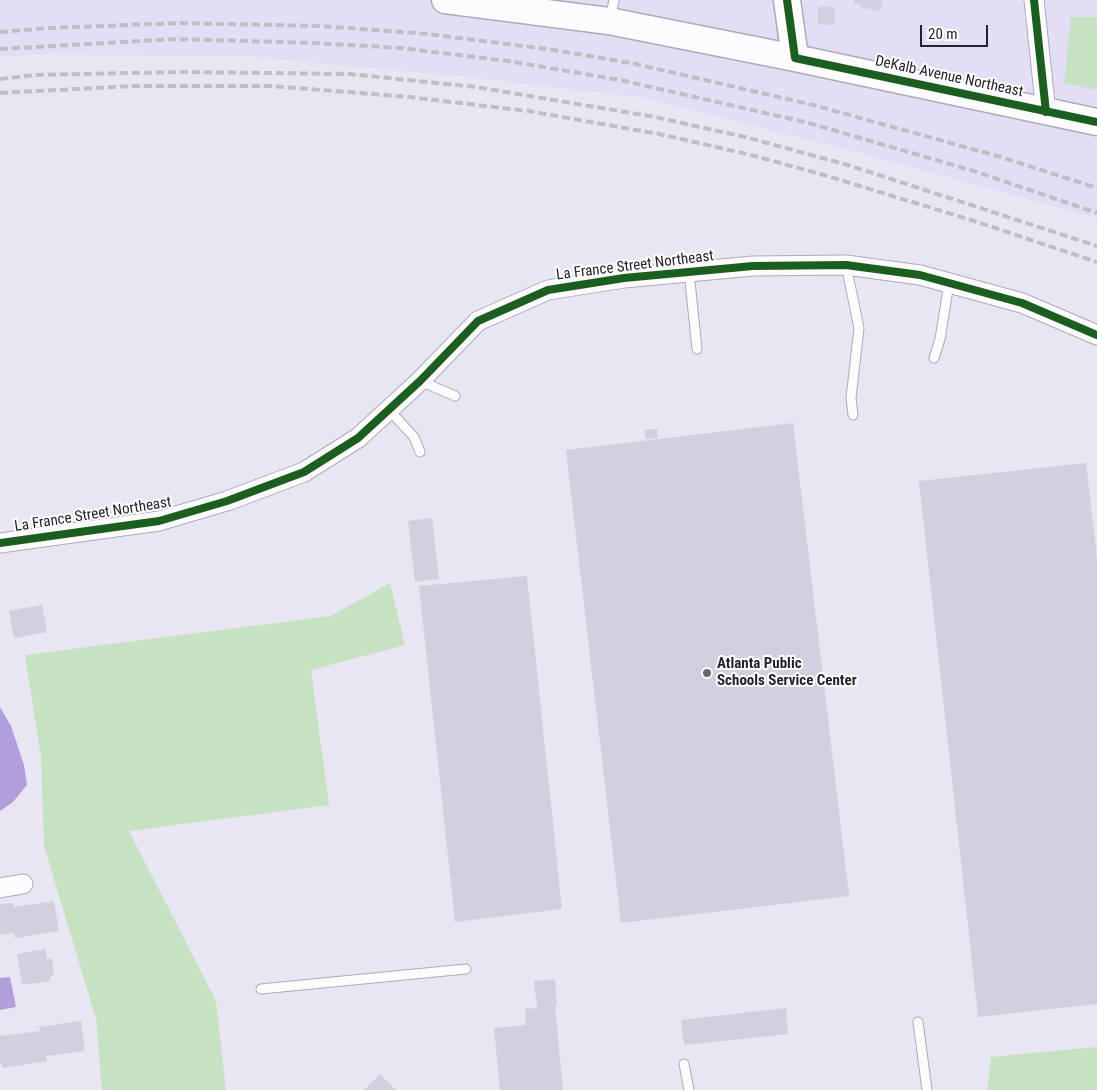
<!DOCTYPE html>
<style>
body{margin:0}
#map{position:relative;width:1097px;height:1090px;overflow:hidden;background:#e9e6f3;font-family:"Roboto Condensed",sans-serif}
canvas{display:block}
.scale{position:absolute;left:920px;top:25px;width:68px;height:22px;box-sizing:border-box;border:2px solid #24222b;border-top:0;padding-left:6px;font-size:15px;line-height:18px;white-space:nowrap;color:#24222b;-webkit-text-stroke:4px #fff;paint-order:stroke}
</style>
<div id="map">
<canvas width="1097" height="1090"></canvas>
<div class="scale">20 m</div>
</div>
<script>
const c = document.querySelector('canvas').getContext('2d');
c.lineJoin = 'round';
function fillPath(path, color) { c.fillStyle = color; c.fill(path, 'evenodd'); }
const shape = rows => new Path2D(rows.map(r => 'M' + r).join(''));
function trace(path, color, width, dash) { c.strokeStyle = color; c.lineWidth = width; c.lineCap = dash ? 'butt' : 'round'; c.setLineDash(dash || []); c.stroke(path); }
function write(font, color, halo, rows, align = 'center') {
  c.font = font + ' "Roboto Condensed",sans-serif'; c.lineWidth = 4; c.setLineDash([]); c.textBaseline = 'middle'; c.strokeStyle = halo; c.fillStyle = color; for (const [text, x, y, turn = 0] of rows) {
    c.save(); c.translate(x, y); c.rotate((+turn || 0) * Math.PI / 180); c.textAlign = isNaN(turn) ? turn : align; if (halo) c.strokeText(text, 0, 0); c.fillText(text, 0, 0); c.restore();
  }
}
const built = shape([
 [0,0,1097,0,1097,218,852,151,644,98,458,76,253,57,45,54,0,57]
]);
const green = shape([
 [1071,17,1097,17,1097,90,1064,83],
 [390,583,405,645,311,670,329,805,129,831,216,1001,226,1090,102,1090,96,1019,44,846,41,758,25,655,331,616],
 [1097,1047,1097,1090,987,1090,991,1057]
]);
const water = shape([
 [0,707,11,726,24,765,27,785,13,802,0,811],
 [10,977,16,1007,0,1010,0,978]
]);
const building = shape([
 [854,0,883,0,880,11,860,7,860,4,854,3],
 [818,6,835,7,834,25,818,24],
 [793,423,849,896,621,923,566,450],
 [655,429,657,429,658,438,645,439,645,430],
 [1086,463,1097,558,1097,1004,978,1017,919,481],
 [432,518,439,579,415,582,408,521],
 [527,576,562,909,455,922,419,586],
 [42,605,47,632,14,638,9,611],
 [54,901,59,931,15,938,14,933,0,935,0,904,13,903,14,907],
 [46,949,47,959,52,958,54,975,50,976,50,981,22,985,17,954],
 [555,979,557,1006,555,1006,563,1090,500,1090,494,1028,526,1025,525,1009,537,1008,534,981],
 [786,1008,788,1034,684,1045,681,1020],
 [81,1021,85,1051,46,1056,47,1061,2,1068,1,1063,0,1063,0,1036,40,1031,39,1027],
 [380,1074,396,1090,364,1090]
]);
const lane = shape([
 [610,19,614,0],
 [846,265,859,328,851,398,853,415],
 [689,272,697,349],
 [934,358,940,339,949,283],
 [420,381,455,396],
 [389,410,414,437,420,452],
 [261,989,466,969],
 [918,1022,927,1090],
 [684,1064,689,1090]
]);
const street = shape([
 [1034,0,1046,112],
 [0,543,159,521,227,501,304,472,358,438,420,381,478,321,548,290,624,278,753,266,846,265,920,275,1022,303,1097,335],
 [0,888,23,884]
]);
const secondary = shape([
 [445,0,609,21,795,58,1097,122],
 [787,0,795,58]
]);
const rail = shape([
 [0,32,49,28,181,23,319,26,428,34,547,49,631,63,813,105,1001,157,1097,188],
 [0,49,175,39,315,43,401,48,508,61,620,80,809,123,977,172,1097,213],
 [0,79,35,75,183,72,349,74,476,87,655,117,749,138,848,165,1097,246],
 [0,93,132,86,271,86,409,97,528,111,659,134,747,154,824,175,971,220,1097,262]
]);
const cycleway = shape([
 [787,0,795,58,1097,122],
 [1034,0,1046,112],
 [0,543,159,521,227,501,304,472,358,438,420,381,478,321,548,290,624,278,753,266,846,265,920,275,1022,303,1097,335]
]);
const markers = [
 [707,673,5,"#696771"]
];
const streetNames = [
 ["DeKalb Avenue Northeast",949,77,12],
 ["La France Street Northeast",635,266,-7],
 ["La France Street Northeast",93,515,-9]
];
const poiNames = [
 ["Atlanta Public",717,664],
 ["Schools Service Center",717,681]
];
fillPath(built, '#e3ddf5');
fillPath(green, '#c6e2c2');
fillPath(water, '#b19fdc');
fillPath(building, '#d3cfde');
trace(lane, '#aeabb5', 11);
trace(street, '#aeabb5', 21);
trace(secondary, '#aeabb5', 29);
trace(lane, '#fcfbfd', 9);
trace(street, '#fcfbfd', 19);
trace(secondary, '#fcfbfd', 26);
trace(rail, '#bfbfc2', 4, [8, 4]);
trace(cycleway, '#1b5e20', 8);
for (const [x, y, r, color] of markers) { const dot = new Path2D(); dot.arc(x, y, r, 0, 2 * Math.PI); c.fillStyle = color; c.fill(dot); trace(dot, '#fff', 2); }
write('15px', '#24222b', '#fff', streetNames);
write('bold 15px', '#24222b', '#fff', poiNames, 'left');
</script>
